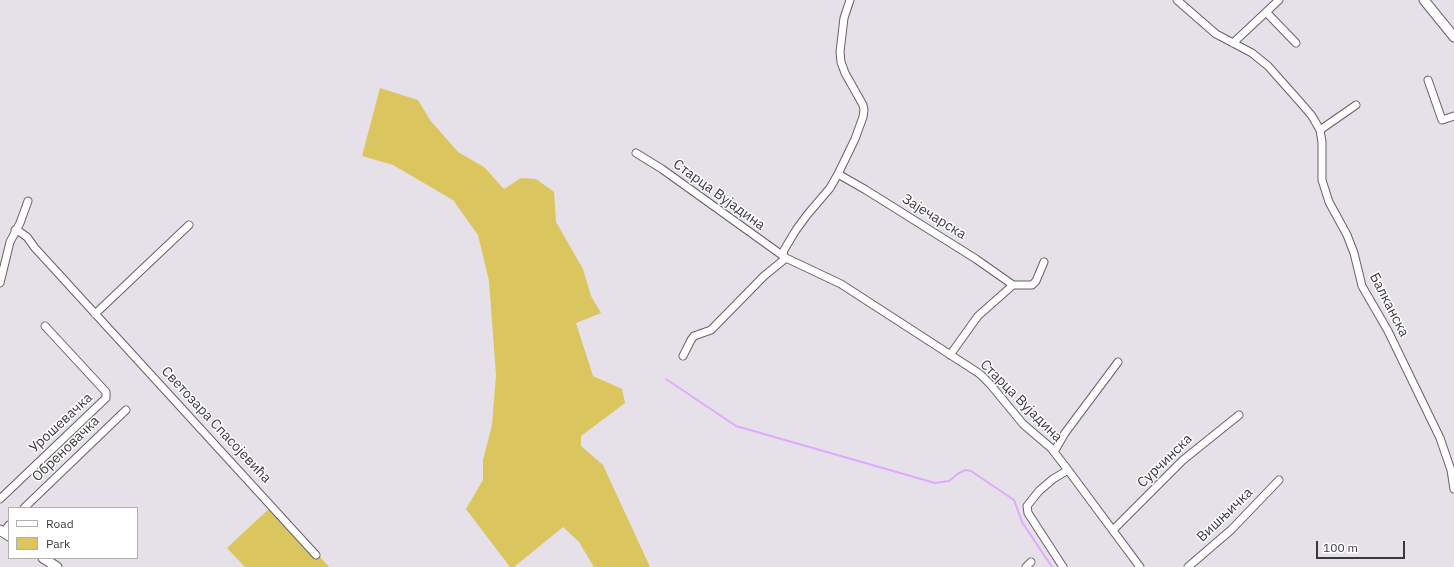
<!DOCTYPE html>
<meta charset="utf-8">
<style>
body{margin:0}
#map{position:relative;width:1454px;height:567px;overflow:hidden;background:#e6e1e9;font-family:"IBM Plex Sans",sans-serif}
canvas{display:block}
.legend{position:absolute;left:8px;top:507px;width:130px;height:52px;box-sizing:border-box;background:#fff;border:1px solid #b0afb1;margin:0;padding:5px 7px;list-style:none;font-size:12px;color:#3a383b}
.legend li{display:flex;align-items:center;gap:8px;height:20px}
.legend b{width:20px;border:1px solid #b0afb1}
.scale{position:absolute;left:1316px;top:541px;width:89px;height:18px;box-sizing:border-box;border:2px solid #3a383b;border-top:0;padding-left:5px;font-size:12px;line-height:14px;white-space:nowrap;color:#3a383b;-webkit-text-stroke:3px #fff;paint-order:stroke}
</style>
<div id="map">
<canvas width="1454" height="567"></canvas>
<ul class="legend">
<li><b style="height:5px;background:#fff"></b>Road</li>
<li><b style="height:11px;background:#dbc55e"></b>Park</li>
</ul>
<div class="scale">100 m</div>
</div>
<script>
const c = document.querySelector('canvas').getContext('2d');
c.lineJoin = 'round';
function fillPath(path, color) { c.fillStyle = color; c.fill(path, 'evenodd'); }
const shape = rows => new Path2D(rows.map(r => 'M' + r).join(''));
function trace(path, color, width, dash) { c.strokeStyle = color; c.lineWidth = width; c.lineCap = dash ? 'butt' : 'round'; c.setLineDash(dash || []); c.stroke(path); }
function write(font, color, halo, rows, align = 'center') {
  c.font = font + ' "IBM Plex Sans",sans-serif'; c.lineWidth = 3; c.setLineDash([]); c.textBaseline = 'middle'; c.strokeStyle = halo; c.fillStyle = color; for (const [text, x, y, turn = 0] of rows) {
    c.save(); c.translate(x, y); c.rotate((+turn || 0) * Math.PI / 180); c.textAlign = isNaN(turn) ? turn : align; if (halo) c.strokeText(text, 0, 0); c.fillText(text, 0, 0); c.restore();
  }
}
const green = shape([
 [380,88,418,100,430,120,458,152,484,167,504,189,521,178,536,179,554,192,556,222,583,269,591,296,601,313,576,323,593,376,622,389,625,403,581,436,581,446,603,465,650,567,594,567,579,542,563,527,514,567,510,567,466,509,483,480,483,460,492,425,496,375,489,281,478,235,453,200,393,165,362,156],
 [273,505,329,567,245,567,227,548]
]);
const stream = shape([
 [666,379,736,426,935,483,949,481,959,473,965,470,971,471,1014,500,1022,522,1052,567]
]);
const minor = shape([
 [1177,0,1216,34,1252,53,1268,66,1300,102,1312,116,1320,130,1322,142,1322,180,1329,202,1347,235,1354,253,1362,286,1388,331,1440,438,1451,470,1454,489],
 [1266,12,1296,43],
 [1233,43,1279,0],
 [1428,80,1442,120,1454,116],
 [1320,130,1356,105],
 [636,153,662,169,786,258,841,284,980,374,990,384,1023,424,1051,448,1068,470,1140,567],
 [838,174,866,190,976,259,1013,285],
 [15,230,20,232,27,237,35,248,316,555],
 [783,256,784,250,796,230,807,215,830,188,838,174,855,139,863,117,864,110,863,105,845,73,841,62,840,52,844,18,850,0],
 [0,283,10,242,20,223,28,201],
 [95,314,189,225],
 [950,355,978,316,1013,285,1032,285,1036,281,1044,262],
 [683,356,691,340,694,336,711,330,764,276,786,258],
 [1054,452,1065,433,1118,362],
 [0,499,106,398,106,392,45,326],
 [24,508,126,410],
 [1113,530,1183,460,1239,415],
 [3,533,9,525],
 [1026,567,1031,562],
 [1063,567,1028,513,1027,506,1039,491,1053,479,1068,470],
 [1188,567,1231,530,1279,480]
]);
const major = shape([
 [1424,0,1454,37],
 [0,530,9,536],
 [43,558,57,567]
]);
const streetNames = [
 ["Старца Вујадина",719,195,36],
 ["Зајечарска",934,217,32],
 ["Балканска",1389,305,63],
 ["Старца Вујадина",1021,401,45],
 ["Урошевачка",61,423,-43],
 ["Светозара Спасојевића",216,425,47],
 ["Обреновачка",66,449,-44],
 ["Сурчинска",1165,461,-44],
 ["Вишњичка",1225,515,-44]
];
fillPath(green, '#dbc55e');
trace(stream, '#dfaafd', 2);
trace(minor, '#656168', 9);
trace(major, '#656168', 11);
trace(minor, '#fff', 7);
trace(major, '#fff', 9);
write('14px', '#3a383b', '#fff', streetNames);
</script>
